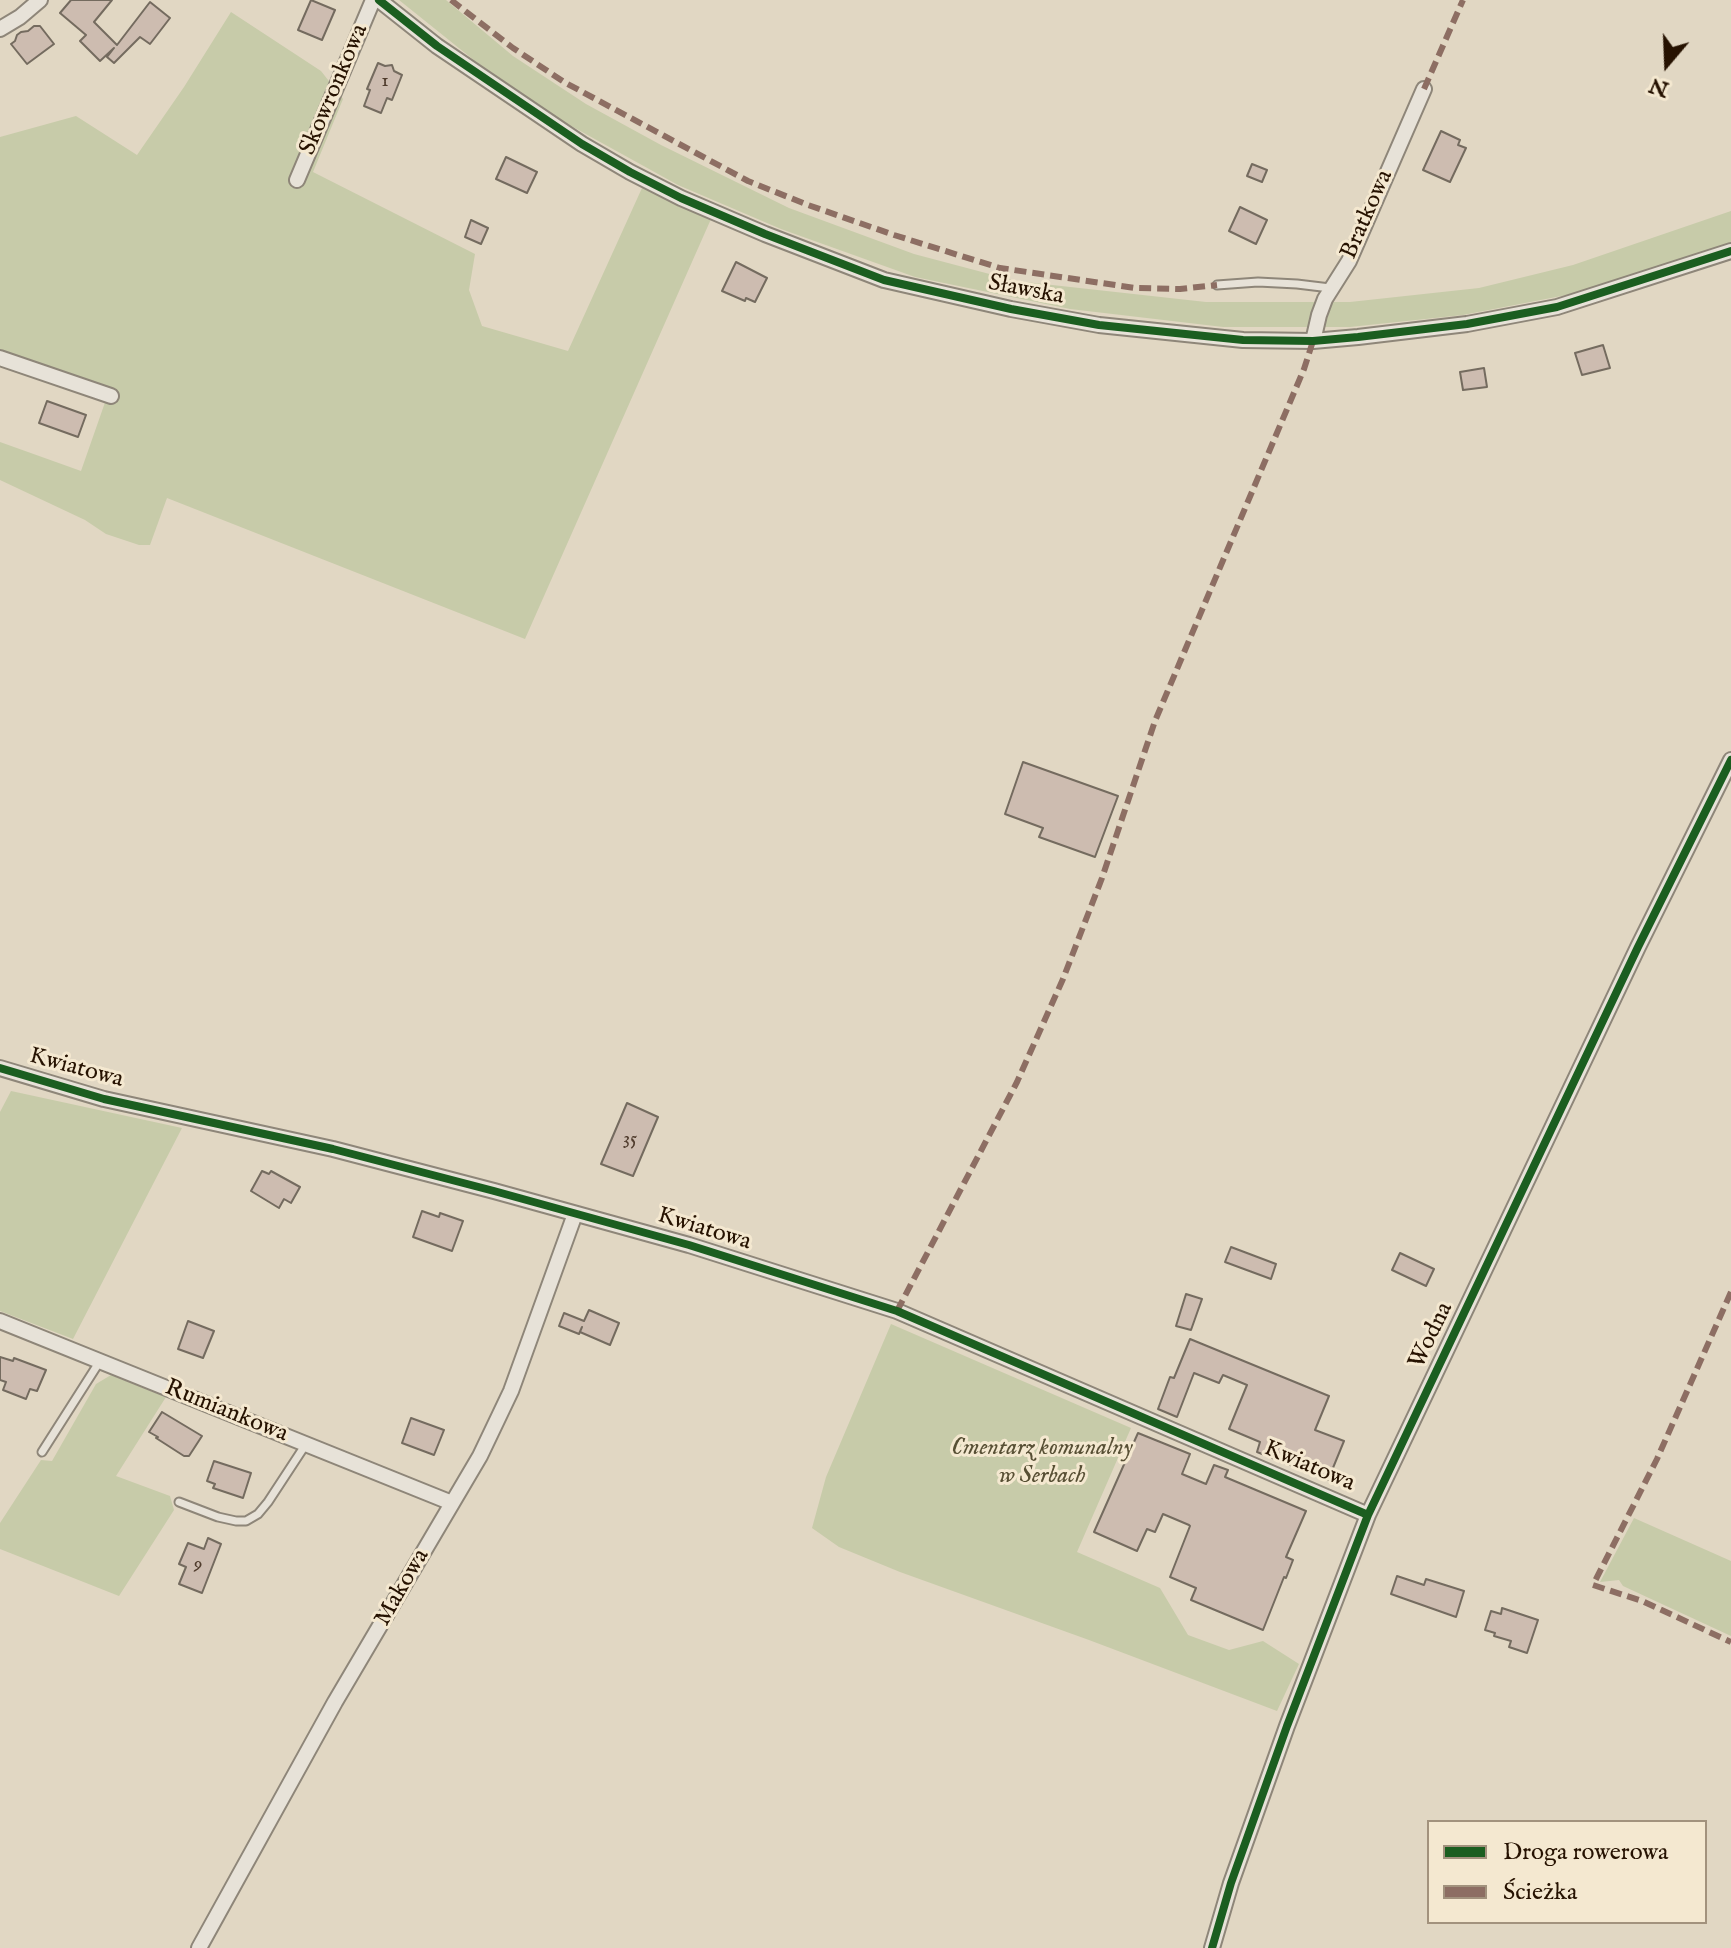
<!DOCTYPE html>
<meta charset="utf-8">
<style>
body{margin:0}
#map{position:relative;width:1731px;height:1948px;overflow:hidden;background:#e1d7c3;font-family:"IM FELL English",serif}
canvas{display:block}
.legend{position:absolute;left:1427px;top:1820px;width:280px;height:104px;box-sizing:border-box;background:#f4e8d0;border:2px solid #a2927d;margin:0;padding:10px 14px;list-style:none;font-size:24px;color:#261201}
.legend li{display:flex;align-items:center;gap:16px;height:40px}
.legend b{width:40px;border:2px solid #a2927d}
.north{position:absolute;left:1627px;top:24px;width:80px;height:80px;-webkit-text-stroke:6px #f4e8d0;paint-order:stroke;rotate:199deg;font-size:22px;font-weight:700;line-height:32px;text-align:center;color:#261201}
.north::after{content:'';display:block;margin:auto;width:28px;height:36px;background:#261201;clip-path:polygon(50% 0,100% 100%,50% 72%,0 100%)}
</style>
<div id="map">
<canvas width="1731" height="1948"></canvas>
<ul class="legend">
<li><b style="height:10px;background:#1b5e20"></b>Droga rowerowa</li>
<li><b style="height:10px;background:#8d6e63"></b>Ścieżka</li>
</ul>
<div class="north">N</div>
</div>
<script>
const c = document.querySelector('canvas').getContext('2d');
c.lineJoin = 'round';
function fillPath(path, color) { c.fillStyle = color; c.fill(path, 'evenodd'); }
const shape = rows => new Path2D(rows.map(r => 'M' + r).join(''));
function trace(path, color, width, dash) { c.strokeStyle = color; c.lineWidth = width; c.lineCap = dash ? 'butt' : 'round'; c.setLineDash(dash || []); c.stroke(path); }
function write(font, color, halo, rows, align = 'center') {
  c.font = font + ' "IM FELL English",serif'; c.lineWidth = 6; c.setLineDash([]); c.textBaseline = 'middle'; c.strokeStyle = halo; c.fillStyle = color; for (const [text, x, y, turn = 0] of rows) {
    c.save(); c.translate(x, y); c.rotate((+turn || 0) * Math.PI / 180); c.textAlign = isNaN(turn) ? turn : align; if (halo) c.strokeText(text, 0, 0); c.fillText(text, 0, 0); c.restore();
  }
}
const green = shape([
 [399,0,446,0,513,56,586,104,661,145,789,208,914,254,1016,281,1206,302,1350,302,1479,288,1573,265,1731,211,1731,245,1582,292,1463,315,1350,327,1223,327,1070,309,915,277,781,229,678,185,564,122,475,61],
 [231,12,321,71,343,99,313,172,475,254,469,290,482,326,568,351,642,188,711,219,525,639,167,498,150,545,139,545,106,534,85,520,0,480,0,442,81,471,109,391,0,352,0,137,76,116,137,155,184,87],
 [11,1091,182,1128,73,1339,0,1311,0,1112],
 [891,1324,1131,1428,1077,1552,1160,1588,1188,1635,1229,1650,1263,1641,1299,1664,1277,1711,1089,1640,900,1572,839,1547,812,1528,826,1477],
 [111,1375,166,1397,116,1476,170,1496,174,1510,119,1596,0,1549,0,1523,41,1460,52,1461,96,1384],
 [1634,1518,1731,1561,1731,1636,1623,1586,1619,1580,1600,1582]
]);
const building = shape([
 [71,0,112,0,94,22,117,45,150,2,170,18,150,44,140,37,114,63,107,57,114,48,100,61,80,41,86,35,60,13,71,0],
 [311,0,335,10,322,40,298,30,311,0],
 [34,26,40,26,54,44,27,64,11,44,15,41,17,35,21,32,28,31,34,26],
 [378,63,385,66,392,65,394,71,402,75,392,100,387,98,381,113,364,106,370,90,367,89,378,63],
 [1441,131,1460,140,1458,145,1466,148,1450,182,1423,170,1441,131],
 [506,157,537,172,527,193,496,179,506,157],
 [1252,164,1267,170,1262,182,1247,176,1252,164],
 [1240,207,1267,220,1256,244,1229,231,1240,207],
 [471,220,488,228,481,244,465,237,471,220],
 [736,262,767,278,755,302,746,298,745,301,722,291,736,262],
 [1603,345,1610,368,1582,375,1575,353,1603,345],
 [1484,368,1487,387,1463,390,1460,372,1484,368],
 [47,401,86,415,78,437,39,423,47,401],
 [1023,762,1118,796,1095,857,1039,837,1043,828,1005,814,1023,762],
 [627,1103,658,1117,633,1176,601,1164,627,1103],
 [262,1171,269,1174,271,1171,300,1187,291,1203,284,1199,279,1208,251,1191,262,1171],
 [422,1211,439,1217,440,1213,463,1221,452,1251,413,1237,422,1211],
 [1231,1247,1276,1264,1271,1279,1225,1262,1231,1247],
 [1400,1253,1434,1269,1426,1286,1392,1270,1400,1253],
 [1186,1294,1202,1299,1191,1330,1176,1326,1186,1294],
 [589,1310,619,1323,610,1345,580,1332,582,1327,579,1334,559,1326,564,1313,584,1321,589,1310],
 [188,1321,214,1331,203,1358,178,1349,188,1321],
 [1190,1339,1329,1396,1315,1430,1344,1441,1328,1480,1257,1452,1260,1442,1229,1429,1247,1385,1223,1375,1219,1383,1194,1373,1177,1417,1158,1409,1170,1377,1174,1378,1190,1339],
 [0,1357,13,1361,14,1358,46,1370,37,1391,30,1389,26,1399,3,1390,6,1382,0,1380,0,1357],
 [162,1412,202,1436,189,1456,184,1456,156,1438,158,1437,149,1432,162,1412],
 [411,1418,444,1430,434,1455,402,1443,411,1418],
 [1138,1433,1190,1454,1182,1474,1206,1484,1214,1465,1228,1470,1225,1477,1306,1511,1286,1557,1293,1560,1286,1578,1284,1577,1263,1630,1191,1600,1196,1588,1170,1577,1190,1526,1189,1525,1163,1514,1155,1532,1147,1529,1137,1551,1094,1532,1138,1433],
 [214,1461,251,1473,243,1498,213,1488,215,1484,207,1481,214,1461],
 [208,1538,221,1544,202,1593,179,1584,186,1567,179,1564,188,1543,204,1549,208,1538],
 [1397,1576,1424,1585,1426,1579,1464,1591,1456,1617,1391,1594,1397,1576],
 [1502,1608,1538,1620,1527,1653,1509,1647,1511,1641,1494,1636,1495,1633,1485,1630,1491,1611,1501,1614,1502,1608]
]);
const service = shape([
 [1217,285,1258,282,1297,284,1330,288],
 [42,1452,100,1361],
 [179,1502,218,1517,236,1521,246,1521,258,1514,268,1502,306,1444]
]);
const minor = shape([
 [379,0,437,46,582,144,630,172,681,198,765,234,884,280,1011,309,1099,325,1243,340,1313,341,1358,337,1467,324,1557,307,1731,251],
 [0,29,20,17,40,0],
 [297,180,373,0],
 [1313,341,1319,315,1325,299,1349,261,1424,89],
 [0,358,111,396],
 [0,1068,104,1099,333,1149,494,1191,689,1245,897,1311,1368,1515],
 [0,1321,452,1503],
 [199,1948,335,1702,480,1456,511,1391,575,1214],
 [1212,1948,1231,1883,1287,1726,1368,1515,1638,947,1731,760]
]);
const quiet = shape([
 [451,0,513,48,564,82,748,181,808,205,894,235,1000,268,1135,288,1180,289,1217,285],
 [1424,89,1463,0],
 [1731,1292,1657,1459,1593,1585,1642,1601,1731,1642],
 [897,1311,1017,1082,1063,979,1102,878,1155,721,1304,369,1313,341]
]);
const cycleway = shape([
 [379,0,437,46,582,144,630,172,681,198,765,234,884,280,1011,309,1099,325,1243,340,1313,341,1358,337,1467,324,1557,307,1731,251],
 [0,1068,104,1099,333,1149,494,1191,689,1245,897,1311,1368,1515],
 [1212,1948,1231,1883,1287,1726,1368,1515,1638,947,1731,760]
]);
const numberNames = [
 ["1",385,82],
 ["35",630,1140],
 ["9",198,1565]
];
const streetNames = [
 ["Skowronkowa",335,90,-67],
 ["Bratkowa",1368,215,-66],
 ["Sławska",1026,291,11],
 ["Kwiatowa",76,1069,15],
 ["Kwiatowa",704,1230,17],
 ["Wodna",1432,1336,-64],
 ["Rumiankowa",226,1412,22],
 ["Kwiatowa",1309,1467,23],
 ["Makowa",403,1588,-60]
];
const parkNames = [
 ["Cmentarz komunalny",1042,1449],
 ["w Serbach",1042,1477]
];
fillPath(green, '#c7cba9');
fillPath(building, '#cdbcb0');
trace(building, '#746b5f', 2);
trace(service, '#8e8679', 11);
trace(minor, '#8e8679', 18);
trace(service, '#e7e2d8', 7);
trace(minor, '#e7e2d8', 14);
trace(quiet, '#8d6e63', 6, [12, 6]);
trace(cycleway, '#1b5e20', 8);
write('20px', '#503c2d', null, numberNames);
write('24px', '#261201', '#f4e8d0', streetNames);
write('italic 24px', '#574f34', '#f4e8d0', parkNames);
</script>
